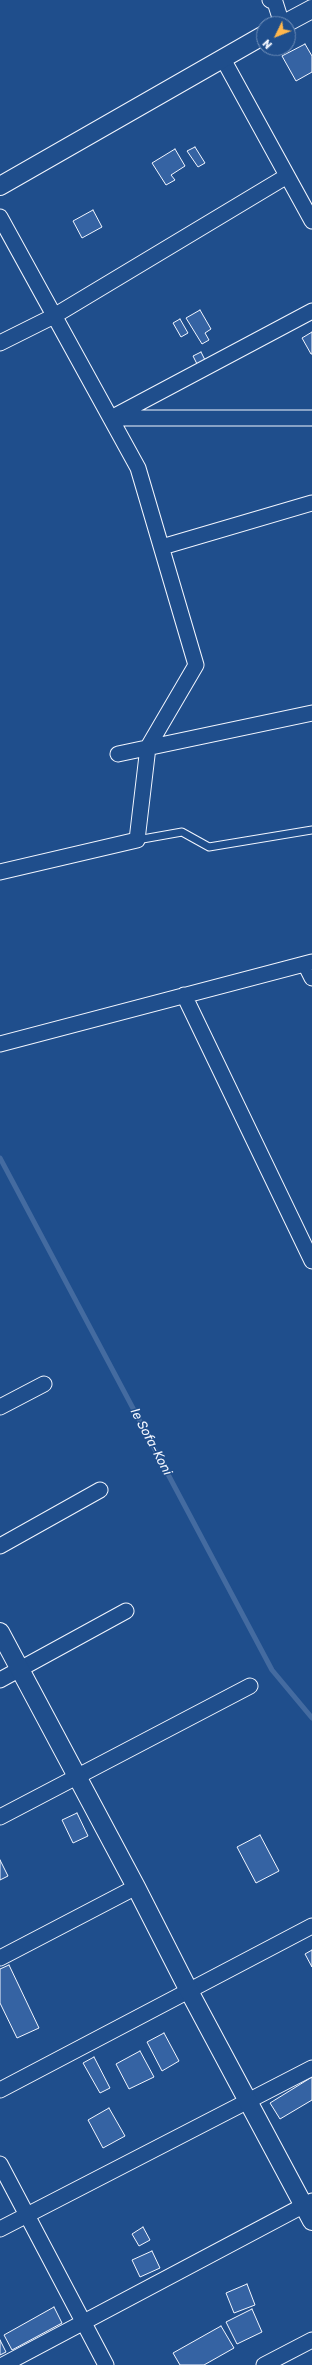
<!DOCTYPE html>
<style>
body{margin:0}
#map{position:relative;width:312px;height:2365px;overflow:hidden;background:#1f4e8c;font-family:Rubik,sans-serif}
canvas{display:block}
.north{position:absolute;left:256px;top:16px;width:40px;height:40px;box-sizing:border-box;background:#1f4e8c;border:1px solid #7391ba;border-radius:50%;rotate:227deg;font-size:11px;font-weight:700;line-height:16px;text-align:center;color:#f2f6ff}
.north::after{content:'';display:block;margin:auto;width:14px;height:18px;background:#ffb74d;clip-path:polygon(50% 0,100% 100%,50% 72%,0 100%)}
</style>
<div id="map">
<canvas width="312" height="2365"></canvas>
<div class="north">N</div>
</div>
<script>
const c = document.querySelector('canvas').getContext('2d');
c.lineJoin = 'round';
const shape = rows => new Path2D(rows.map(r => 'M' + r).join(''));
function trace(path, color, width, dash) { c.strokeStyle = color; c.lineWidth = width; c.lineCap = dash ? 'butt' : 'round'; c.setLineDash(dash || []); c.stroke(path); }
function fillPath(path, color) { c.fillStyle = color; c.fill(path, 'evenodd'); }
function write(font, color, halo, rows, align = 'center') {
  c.font = font + ' Rubik,sans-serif'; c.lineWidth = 3; c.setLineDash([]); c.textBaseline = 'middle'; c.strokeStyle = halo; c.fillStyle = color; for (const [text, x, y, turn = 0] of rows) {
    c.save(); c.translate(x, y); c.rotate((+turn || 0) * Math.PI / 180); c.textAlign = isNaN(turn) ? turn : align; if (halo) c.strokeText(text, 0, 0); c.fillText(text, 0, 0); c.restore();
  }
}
const stream = shape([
 [0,1158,272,1670,312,1718]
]);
const building = shape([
 [305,44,312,56,312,72,296,81,282,56,305,44],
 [195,147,205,163,198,167,187,151,195,147],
 [175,149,185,166,171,175,175,180,166,185,152,163,175,149],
 [93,210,102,227,82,238,73,221,93,210],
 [200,310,211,329,205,333,209,340,202,344,186,318,200,310],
 [180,319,188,333,181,337,173,323,180,319],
 [312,332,312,354,311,354,302,338,312,332],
 [201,352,205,360,197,364,193,356,201,352],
 [77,1813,88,1836,73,1843,62,1820,77,1813],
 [260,1835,279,1871,256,1883,237,1847,260,1835],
 [0,1860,8,1876,0,1880,0,1860],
 [312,1950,312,1967,305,1954,312,1950],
 [9,1965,39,2028,17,2038,0,2003,0,1969,9,1965],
 [164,2033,179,2061,162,2071,147,2042,164,2033],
 [140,2051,154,2077,129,2089,116,2064,140,2051],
 [94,2057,110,2088,100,2093,83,2063,94,2057],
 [312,2077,312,2100,280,2119,270,2103,312,2077],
 [109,2108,125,2136,103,2148,88,2120,109,2108],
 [143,2227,150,2240,139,2246,132,2234,143,2227],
 [152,2251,160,2268,140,2277,132,2260,152,2251],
 [247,2284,255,2305,234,2313,226,2293,247,2284],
 [54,2307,62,2323,12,2350,4,2335,54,2307],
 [252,2309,262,2332,237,2344,226,2322,252,2309],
 [221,2326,234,2348,204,2365,180,2365,173,2353,221,2326],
 [0,2340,6,2352,0,2355,0,2340]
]);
const service = shape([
 [137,840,182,832,209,847,312,830]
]);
const minor = shape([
 [270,0,275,2,282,24],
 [223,59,312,221],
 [0,217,138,468,196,665,148,747,137,840,0,872],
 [0,343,54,316,287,176],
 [111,418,312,311],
 [114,418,312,418],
 [162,547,312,503],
 [118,754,312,713],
 [305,964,312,978],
 [184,995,312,1261],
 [0,1044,312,962],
 [0,1407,44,1384],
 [0,1546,100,1490],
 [0,1680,126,1611],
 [0,1817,250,1686],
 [0,1958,136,1887],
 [0,2090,312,1926],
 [0,2164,106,2365],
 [0,2229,312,2068],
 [3,2365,312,2201],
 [264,2365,312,2340]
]);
const tertiary = shape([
 [284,24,312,9],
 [0,186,264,35],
 [0,1632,136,1887,189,1991,312,2221]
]);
const waterNames = [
 ["le Sofa-Koni",151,1442,62]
];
trace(stream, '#446ba0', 5);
fillPath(building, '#3563a3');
trace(building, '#f2f6ff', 1);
trace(service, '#f2f6ff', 9);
trace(minor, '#f2f6ff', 17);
trace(tertiary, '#f2f6ff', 20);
trace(service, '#1f4e8c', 7);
trace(minor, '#1f4e8c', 15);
trace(tertiary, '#1f4e8c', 18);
write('italic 13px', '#f2f6ff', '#1f4e8c', waterNames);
</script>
